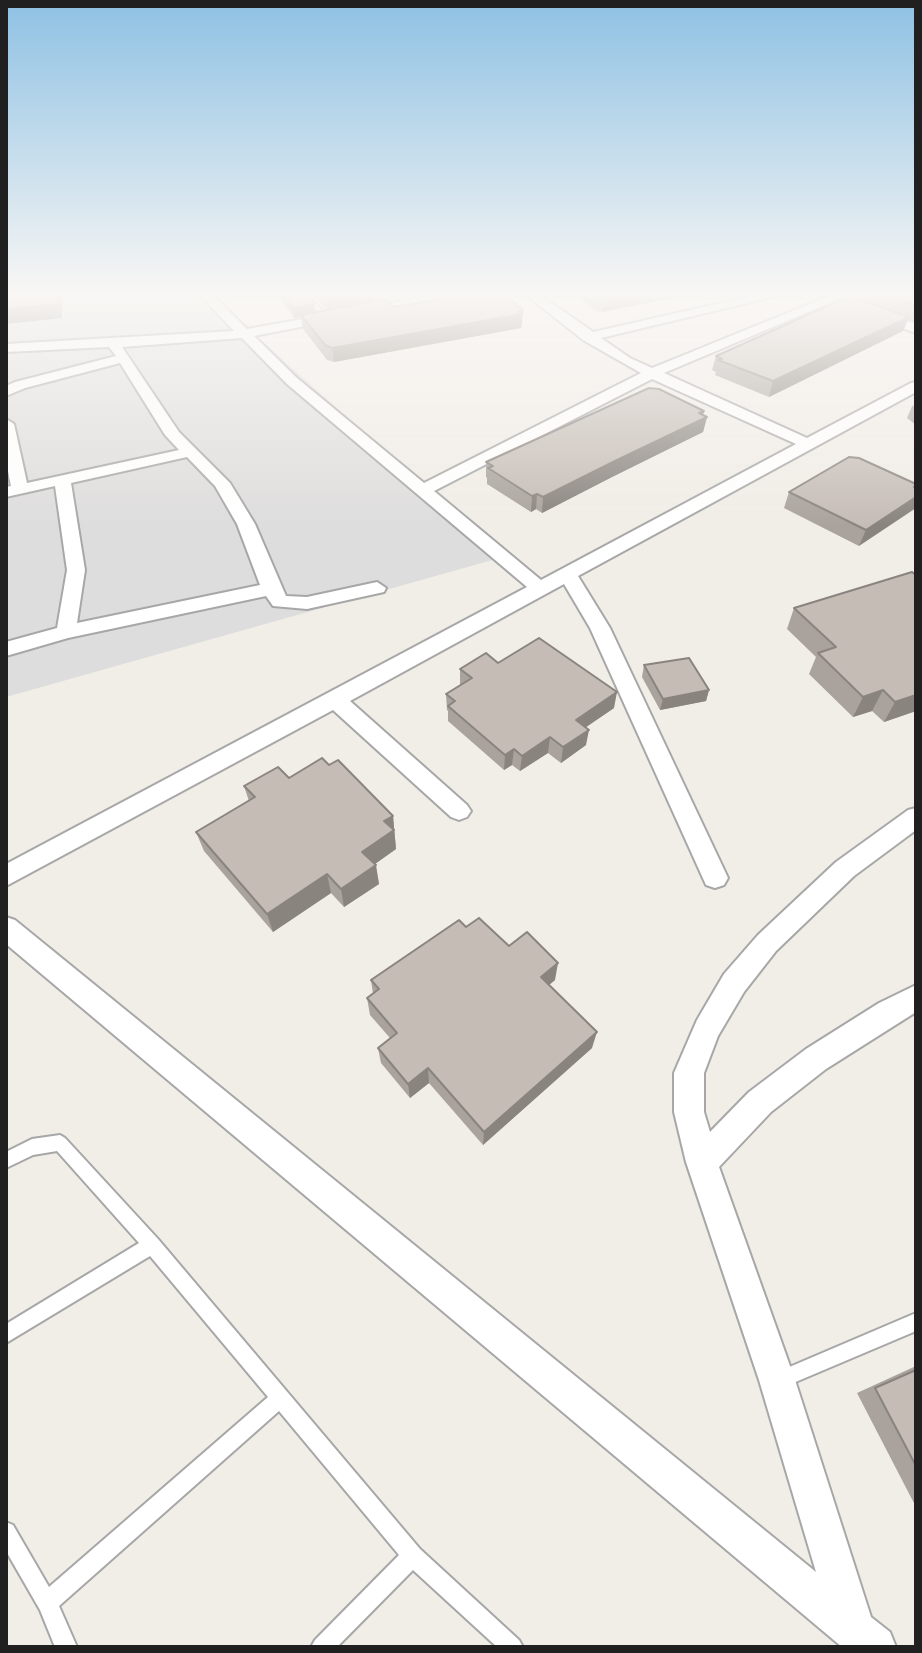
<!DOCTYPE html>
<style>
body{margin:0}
#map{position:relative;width:922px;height:1653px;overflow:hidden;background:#f1ede7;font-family:"Nunito Sans",sans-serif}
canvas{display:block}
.frame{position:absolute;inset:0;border:8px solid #202020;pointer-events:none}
</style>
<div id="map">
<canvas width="922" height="1653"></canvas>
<div class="frame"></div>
</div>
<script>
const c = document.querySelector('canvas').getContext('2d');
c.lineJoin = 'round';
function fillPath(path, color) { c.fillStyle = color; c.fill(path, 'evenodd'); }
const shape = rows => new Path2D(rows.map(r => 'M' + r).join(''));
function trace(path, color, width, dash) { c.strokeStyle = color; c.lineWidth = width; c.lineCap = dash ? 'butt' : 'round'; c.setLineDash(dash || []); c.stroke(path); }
const residential = shape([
 [6,294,210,294,503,557,6,697]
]);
const service = shape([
 [298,294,305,294,330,317,330,319,326,319,298,294],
 [395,294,402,294,410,304,409,305,405,305,395,294],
 [60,1135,65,1138,158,1239,420,1549,519,1640,523,1647,497,1647,413,1570,337,1647,311,1647,315,1640,399,1555,279,1411,59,1606,77,1647,55,1647,40,1610,6,1551,6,1522,13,1525,49,1587,268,1397,150,1256,6,1343,6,1324,139,1243,57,1151,33,1155,6,1168,6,1152,32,1139,60,1135],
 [916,1313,916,1331,779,1389,773,1386,770,1380,773,1374,916,1313]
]);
const minor = shape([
 [199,294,212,294,247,329,442,294,470,294,254,336,297,378,424,483,641,373,583,340,525,294,539,294,593,332,761,294,785,294,601,338,630,358,652,368,834,294,851,294,664,373,807,438,911,383,916,382,916,392,578,576,610,628,728,878,724,885,715,888,706,885,590,628,564,584,350,701,467,805,471,811,467,817,459,820,451,817,333,710,6,886,6,864,527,587,287,384,242,338,122,347,179,432,230,483,255,524,286,596,307,597,377,582,386,588,384,592,307,609,273,606,266,596,68,638,6,656,6,642,57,628,67,570,55,486,6,497,6,487,11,486,6,461,6,419,14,424,27,483,179,450,165,435,120,363,25,388,6,396,6,386,15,382,116,356,109,347,6,352,6,344,234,331,199,294],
 [652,379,796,444,541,580,434,491,652,379],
 [187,457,215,486,237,524,260,585,77,623,85,570,71,483,187,457],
 [877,310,916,324,916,333,872,317,872,311,877,310],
 [916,808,916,830,854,876,776,951,744,992,718,1036,704,1073,704,1112,710,1132,749,1092,806,1049,879,1003,916,985,916,1012,826,1069,771,1112,719,1167,795,1380,871,1617,890,1632,896,1647,842,1647,6,944,6,917,15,920,816,1572,759,1380,686,1162,674,1112,674,1073,697,1020,724,974,758,935,836,862,908,810,916,808]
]);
const wall = shape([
 [277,294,305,294,315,312,327,310,311,294,373,294,374,301,394,307,452,297,452,294,505,294,523,310,522,324,521,328,334,362,327,360,303,329,301,316,294,318],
 [574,294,692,294,602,312,595,310],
 [866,294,916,294,916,323,908,320,903,331,769,397,715,375,716,372,712,370,716,356,863,301],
 [916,405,916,425,907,418,912,406],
 [704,411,703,415,707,417,703,432,612,477,542,513,536,509,531,512,487,484,487,478,486,477,486,462],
 [916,484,859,546,784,508,789,492],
 [916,575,916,711,884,722,872,711,853,717,809,674,816,657,787,629,794,608],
 [498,663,614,708,586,727,586,745,561,763,548,753,520,771,512,765,504,770,448,721,448,711,447,710,446,694,460,685,460,669],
 [644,665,709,690,706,701,660,710,642,677],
 [329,765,393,816,396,849,375,864,379,884,344,907,331,893,273,932,204,851,196,832,249,801,244,786,289,778],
 [466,927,509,946,555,980,549,985,592,1048,483,1145,429,1083,410,1098,381,1063,378,1048,390,1038,370,1015,367,998,373,994,371,980],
 [916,1366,916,1507,857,1393]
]);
const shadedWall = shape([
 [57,294,62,294,62,318,6,324,6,309],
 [344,294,373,294,374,303,328,311,327,297],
 [623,294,692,294,602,312,604,298],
 [314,304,316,314,294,318,293,308],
 [523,310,521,328,334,362,332,348],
 [909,317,903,331,769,397,773,381],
 [704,411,702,419,707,417,703,432,612,477,542,513,543,497],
 [916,486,916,508,859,546,866,530],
 [537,494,536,509,531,512,532,496],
 [709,690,706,701,660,710,663,699],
 [883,690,872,711,853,717,863,697],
 [617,692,614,708,573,736,576,720],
 [916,695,916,711,884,722,895,702],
 [589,730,586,745,561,763,563,747],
 [550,737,548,753,520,771,522,756],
 [514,749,512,765,504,770,505,755],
 [393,816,396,849,365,871,362,852,384,821],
 [376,865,379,884,344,907,341,889],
 [327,874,331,893,273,932,267,914],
 [558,963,555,980,538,994,541,977],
 [597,1032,592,1048,483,1145,484,1132],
 [428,1068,429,1083,410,1098,408,1084]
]);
const building = shape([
 [6,294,57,294,57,304,6,309,6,294],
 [282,294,305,294,314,304,293,308,282,294],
 [324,294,344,294,327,297,324,294],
 [454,294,505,294,523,310,518,311,522,314,332,348,325,345,301,315,385,299,394,307,456,296,454,294],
 [594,294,623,294,604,298,594,294],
 [885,294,916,294,916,306,885,294],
 [850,296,909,317,773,381,718,360,722,359,716,356,850,296],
 [649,388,659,389,704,411,699,413,707,417,615,461,543,497,537,494,532,496,488,468,493,466,486,462,649,388],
 [849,457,859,458,916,484,916,486,914,487,916,488,916,497,866,530,789,492,849,457],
 [912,572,916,575,916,695,895,702,883,690,863,697,818,653,836,647,794,608,912,572],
 [539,638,617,692,576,720,589,730,563,747,550,737,522,756,514,749,505,755,448,706,455,701,446,694,472,678,460,669,486,653,498,663,539,638],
 [689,658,709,690,663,699,644,665,689,658],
 [322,758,329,765,338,760,393,816,384,821,394,830,362,852,376,865,341,889,327,874,267,914,196,832,255,797,244,786,278,767,289,778,322,758],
 [479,918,509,946,527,932,558,963,541,977,597,1032,484,1132,428,1068,408,1084,378,1048,397,1033,367,998,379,989,371,980,459,920,466,927,479,918],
 [916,1370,916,1466,875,1388,916,1370]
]);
fillPath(residential, '#dedddd');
trace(service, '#a7a7a7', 4);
trace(minor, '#a7a7a7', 4);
fillPath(service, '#fff');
fillPath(minor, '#fff');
fillPath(wall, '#a9a29d');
fillPath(shadedWall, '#8a847f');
fillPath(building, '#c5bcb6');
trace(building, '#8a847f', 2);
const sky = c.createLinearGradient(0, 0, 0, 526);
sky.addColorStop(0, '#8ec1e4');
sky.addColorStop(0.56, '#f9f7f4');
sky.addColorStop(1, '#f9f7f400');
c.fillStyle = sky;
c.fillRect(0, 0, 922, 526);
</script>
